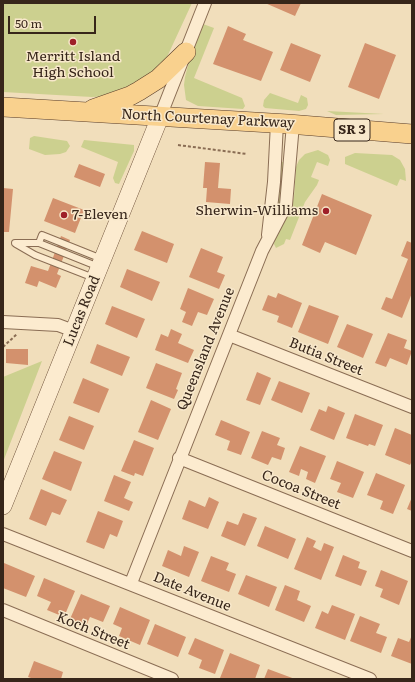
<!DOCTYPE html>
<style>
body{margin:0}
#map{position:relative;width:415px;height:682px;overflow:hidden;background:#f1debb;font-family:Literata,serif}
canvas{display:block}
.frame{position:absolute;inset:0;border:4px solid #37261a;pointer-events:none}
.scale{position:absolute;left:8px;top:16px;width:88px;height:18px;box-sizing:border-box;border:2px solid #37261a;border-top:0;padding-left:5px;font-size:12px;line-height:14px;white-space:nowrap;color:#37261a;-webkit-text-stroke:3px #f8e8cb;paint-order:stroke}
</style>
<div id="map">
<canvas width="415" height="682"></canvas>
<div class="frame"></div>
<div class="scale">50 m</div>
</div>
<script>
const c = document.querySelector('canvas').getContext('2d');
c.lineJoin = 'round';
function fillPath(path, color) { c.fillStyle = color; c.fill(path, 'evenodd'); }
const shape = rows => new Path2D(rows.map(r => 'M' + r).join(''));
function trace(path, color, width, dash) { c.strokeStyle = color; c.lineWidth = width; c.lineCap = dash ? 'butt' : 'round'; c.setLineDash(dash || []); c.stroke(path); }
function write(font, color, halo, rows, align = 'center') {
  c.font = font + ' Literata,serif'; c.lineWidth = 3; c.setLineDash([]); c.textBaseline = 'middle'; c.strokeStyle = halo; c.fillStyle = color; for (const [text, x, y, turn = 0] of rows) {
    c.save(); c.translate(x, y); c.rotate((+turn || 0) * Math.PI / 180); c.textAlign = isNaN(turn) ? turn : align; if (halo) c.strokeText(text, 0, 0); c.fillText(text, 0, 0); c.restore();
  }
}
const green = shape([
 [3,3,192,3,161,70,112,96,92,97,3,92],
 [203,24,214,28,194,78,242,98,245,106,243,109,198,106,186,100,184,85,185,77,191,54],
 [270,93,298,103,301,95,307,98,308,105,306,109,299,111,265,108,263,106,264,100],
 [327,111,384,114,336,115],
 [34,136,67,141,70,146,66,152,60,154,45,155,29,149,30,138],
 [84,140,134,145,134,151,119,184,115,183,113,178,118,162,81,147],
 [318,150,328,155,330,160,328,166,317,162,311,177,319,180,317,185,305,202,290,240,286,239,284,244,276,248,274,244,276,231,290,213,294,197,296,167,299,160,305,154],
 [355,153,392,155,400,160,405,169,406,181,400,179,397,186,345,164,345,157],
 [282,162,284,162,280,205,274,214,280,164],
 [42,361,3,462,3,377]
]);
const building = shape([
 [265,3,301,3,295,16],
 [228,26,246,34,243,40,273,52,261,81,213,64],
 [291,43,321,55,310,82,280,70],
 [365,43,396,55,379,99,348,87],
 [205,162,220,163,218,188,231,189,230,204,206,202,207,188,203,188],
 [79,164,105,174,100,187,74,177],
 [3,188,13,189,9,232,3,232],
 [322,194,372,215,356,255,325,242,320,253,302,245],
 [53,198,84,210,75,233,44,221],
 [142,231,174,244,167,263,134,250],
 [61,236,70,240,57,274,61,276,56,288,39,281,37,287,25,283,31,266,48,271],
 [407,241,412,243,412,293,402,318,381,309,386,297,392,299,408,259,401,256],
 [201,248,223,257,217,272,225,275,219,289,189,277],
 [127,269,160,282,152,301,120,287],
 [188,288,214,299,207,315,198,312,192,326,182,322,186,312,180,309],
 [278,293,302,303,292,328,277,322,279,316,262,310,268,295,276,298],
 [309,305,339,316,328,344,298,332],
 [112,306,145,319,137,338,105,324],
 [347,324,373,334,363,358,337,347],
 [171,329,182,334,178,343,194,350,188,363,155,350,161,334,168,337],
 [388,333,407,340,404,348,412,351,407,365,390,358,386,367,375,363],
 [97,344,130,357,122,376,90,363],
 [6,349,28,349,28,365,6,363],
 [156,363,182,373,176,389,178,390,174,399,146,388],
 [257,372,271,378,260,405,246,400],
 [83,378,109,389,99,413,73,403],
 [279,381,310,393,302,413,271,400],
 [151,400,171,409,158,440,138,432],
 [328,406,345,413,334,440,310,430,319,409,326,412],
 [355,414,383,425,375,446,369,444,368,446,346,438],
 [69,416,94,426,84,450,59,440],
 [221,420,250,432,241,455,227,450,230,441,215,435],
 [395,428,412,435,412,461,410,465,385,455],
 [262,431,280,438,277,445,285,448,281,460,272,457,268,465,251,458],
 [134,440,154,448,143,476,135,473,134,476,121,471],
 [300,446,326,456,315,483,306,479,308,472,301,469,299,476,289,472],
 [54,451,82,462,71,491,42,479],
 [337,461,364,472,353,498,337,492,341,483,330,479],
 [376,473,405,485,393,514,380,509,383,501,367,495],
 [114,475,131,482,124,498,133,502,129,511,104,501],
 [41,489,67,500,60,515,52,512,46,526,29,519],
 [209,497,219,502,208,529,182,519,189,500,205,507],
 [412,497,412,511,407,509],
 [98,511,123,521,117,537,110,534,104,549,86,542],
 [243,513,257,518,245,546,221,536,227,521,238,525],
 [265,526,296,539,288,559,257,546],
 [307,537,316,541,313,547,321,551,324,543,334,547,321,580,294,569],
 [184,546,199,552,189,577,162,566,168,550,181,556],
 [343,555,360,562,358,568,367,571,361,586,335,576],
 [211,556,229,563,226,570,236,574,229,592,201,581],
 [4,563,35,576,26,597,3,588],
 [381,570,408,581,399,605,380,597,383,589,375,586],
 [246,575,277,587,269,607,238,594],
 [44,578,75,591,64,617,47,610,51,602,37,596],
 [285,585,300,591,297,600,311,606,304,622,275,610],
 [81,594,110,606,103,622,90,617,86,626,70,619],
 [332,605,355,614,345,640,315,628,322,611,328,614],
 [120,607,150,620,140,645,119,636,122,628,113,624],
 [360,616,380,624,376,633,387,637,381,653,350,641],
 [155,624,186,637,178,657,147,644],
 [412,635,412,664,391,656,398,638,409,642],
 [195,638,224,650,215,674,199,668,202,660,188,654],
 [230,653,260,665,255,679,220,678],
 [34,661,63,672,61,679,34,679,28,677],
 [268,669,295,679,264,679]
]);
const path = shape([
 [178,145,247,154],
 [3,347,17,334]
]);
const lane = shape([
 [15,243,39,243,42,235,102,259],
 [39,243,99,267],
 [16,244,35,255,94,278]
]);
const street = shape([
 [160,117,205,3],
 [268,235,274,182,277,123],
 [3,322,58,325,74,331],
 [229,335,412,407],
 [179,458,412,551],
 [3,534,370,679],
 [131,583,262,251,286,205,293,124],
 [3,610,172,679]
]);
const secondary = shape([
 [3,506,160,117]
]);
const primary = shape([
 [3,107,288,124,412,134],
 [93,109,130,96,139,91,158,79,186,52]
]);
const markers = [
 [73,42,4,"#9e1f28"],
 [326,211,4,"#9e1f28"],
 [64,215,4,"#9e1f28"]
];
const shields = [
 [352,130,36]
];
const shieldNames = [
 ["SR 3",352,130]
];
const poiNames = [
 ["Merritt Island",73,57],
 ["High School",73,73],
 ["Sherwin-Williams",318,211,"right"],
 ["7-Eleven",72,215,"left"]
];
const streetNames = [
 ["North Courtenay Parkway",208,119,3],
 ["Lucas Road",82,311,-68],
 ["Queensland Avenue",206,349,-68],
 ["Butia Street",326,357,22],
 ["Cocoa Street",301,490,22],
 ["Date Avenue",192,592,22],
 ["Koch Street",93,631,22]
];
fillPath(green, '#ccd08f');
fillPath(building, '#d3916d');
trace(lane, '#8a6d54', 8);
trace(street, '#8a6d54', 14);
trace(secondary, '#6b4e37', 18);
trace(primary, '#573b29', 20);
trace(path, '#8a6d54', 2, [3, 2]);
trace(lane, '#fcebcf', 6);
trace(street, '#fcebcf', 12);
trace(secondary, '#fcebcf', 17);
trace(primary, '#f9d18e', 19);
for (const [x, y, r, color] of markers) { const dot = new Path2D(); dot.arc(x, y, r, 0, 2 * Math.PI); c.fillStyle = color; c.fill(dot); trace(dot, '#f8e8cb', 1.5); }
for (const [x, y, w] of shields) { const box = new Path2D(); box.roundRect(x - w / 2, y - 11, w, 22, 3); c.fillStyle = '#f8e8cb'; c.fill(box); trace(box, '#37261a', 1); }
write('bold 13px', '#37261a', null, shieldNames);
write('14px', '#37261a', '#f8e8cb', poiNames);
write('14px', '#37261a', '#f8e8cb', streetNames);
</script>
